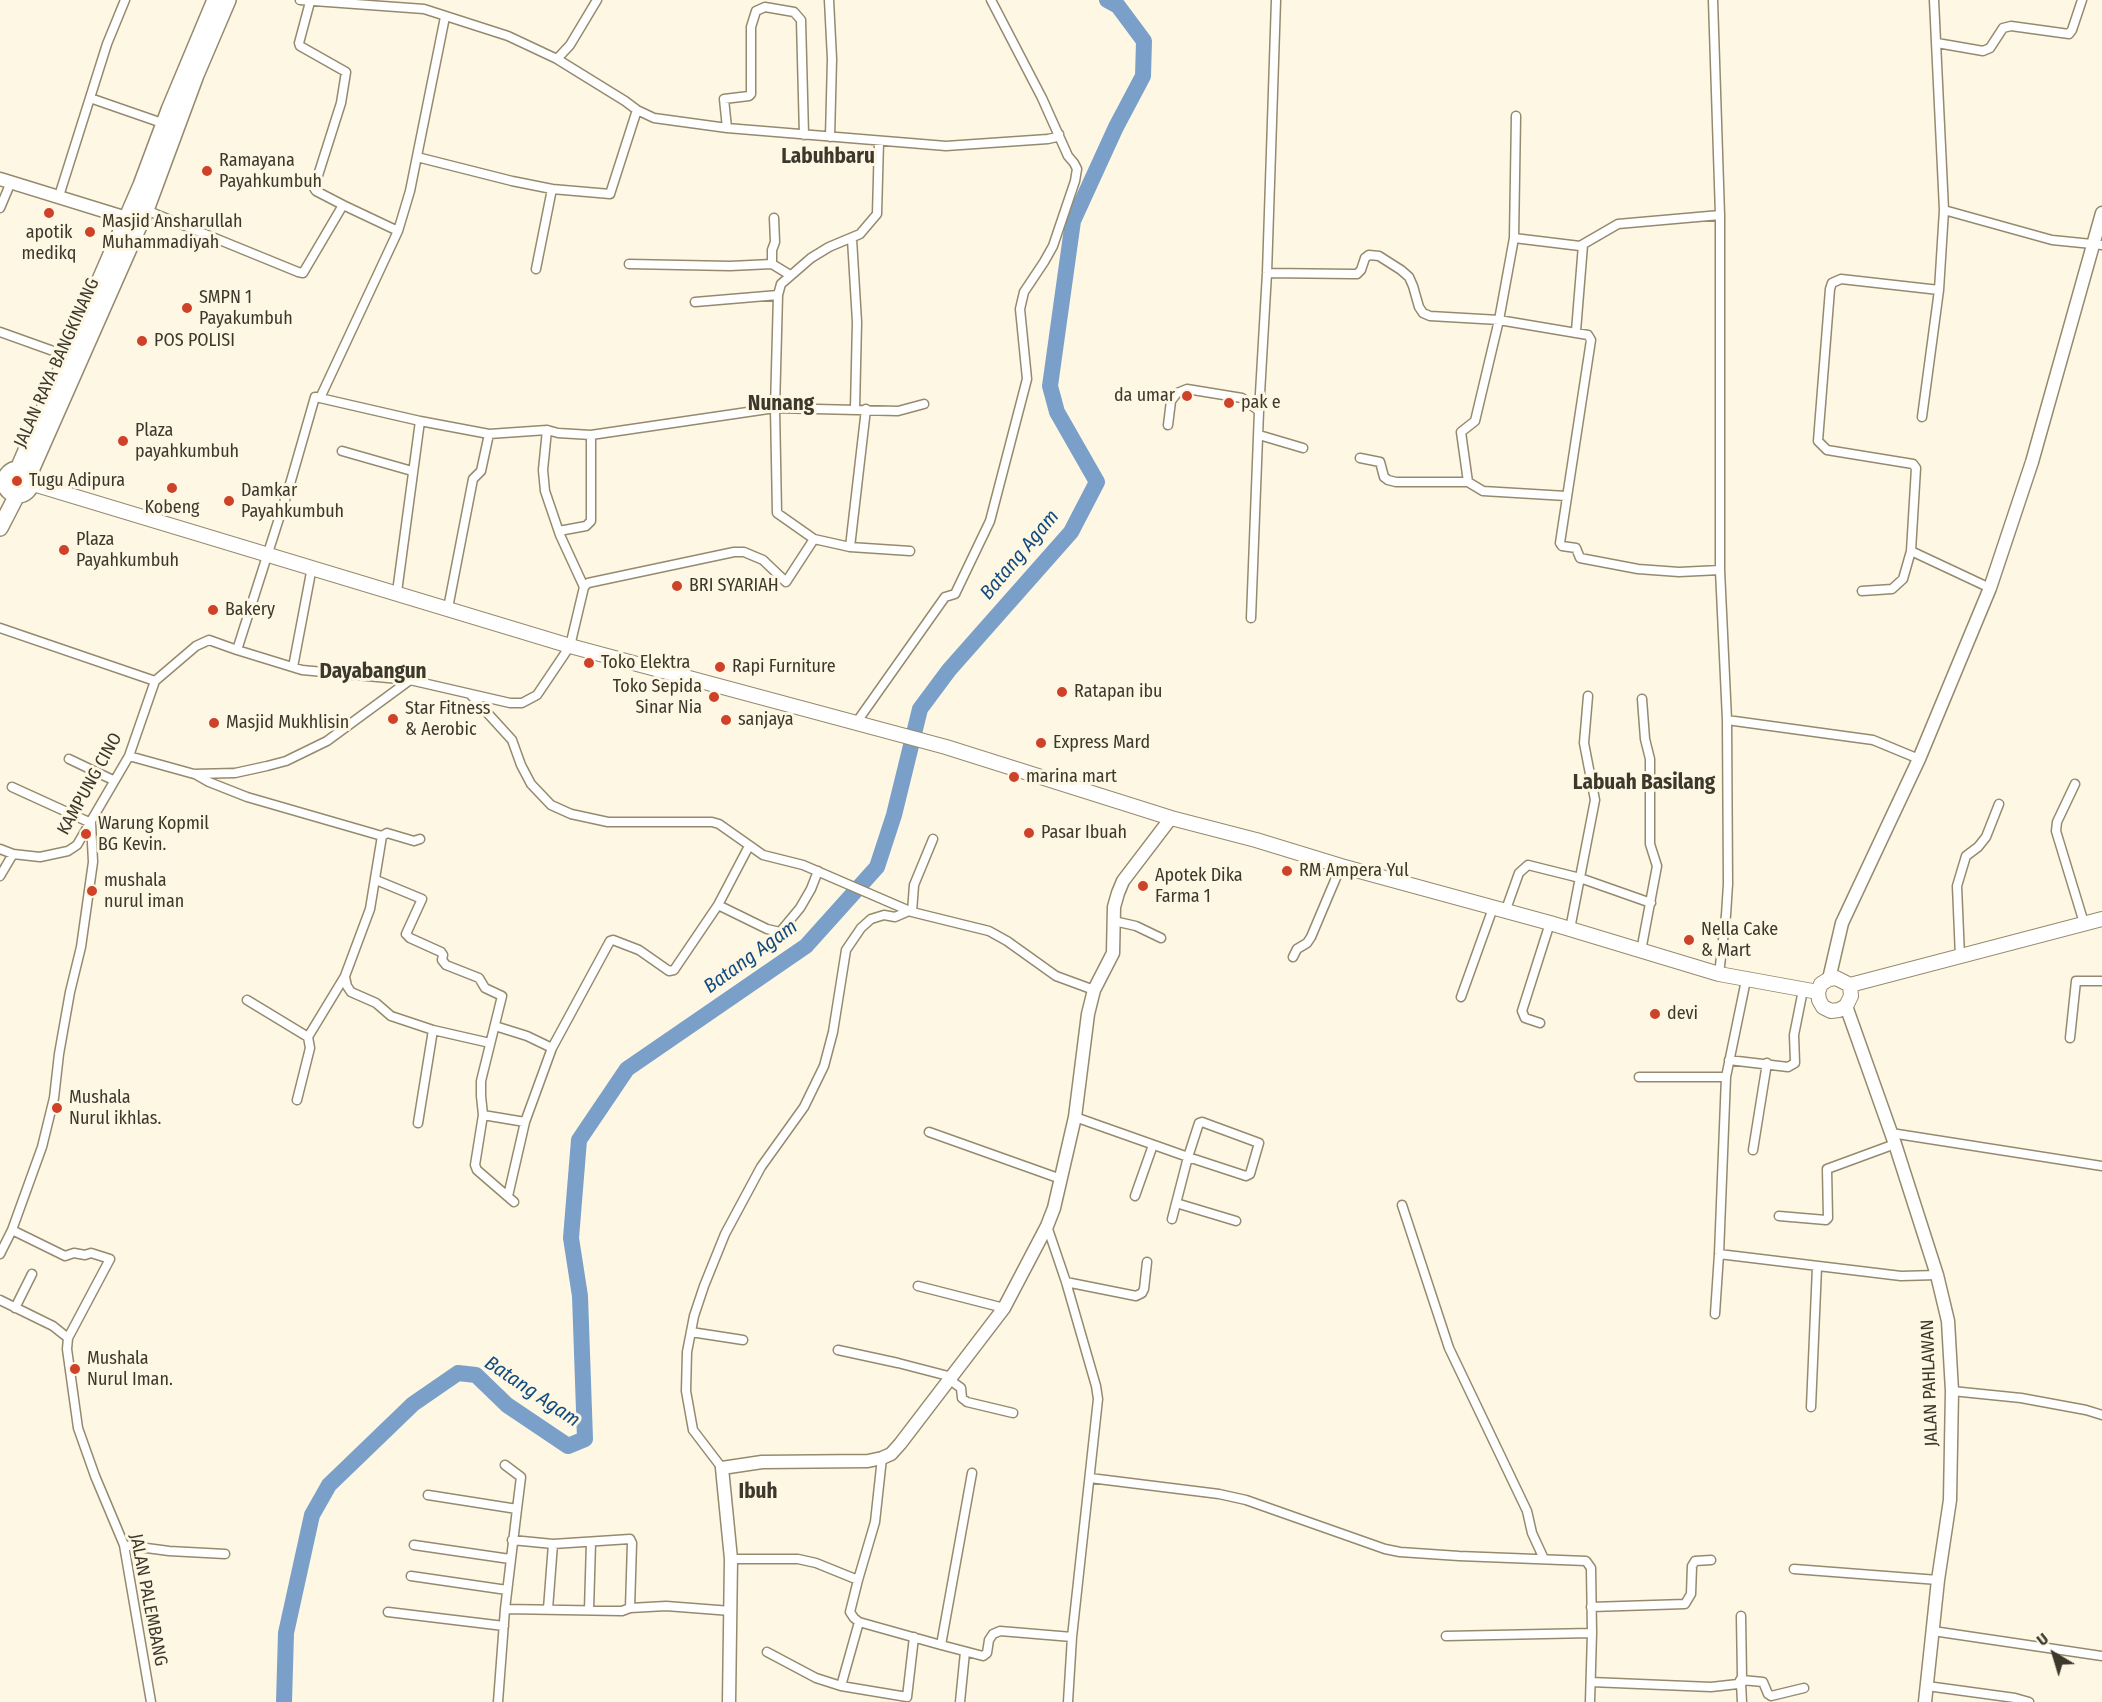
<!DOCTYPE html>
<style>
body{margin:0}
#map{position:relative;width:2102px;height:1702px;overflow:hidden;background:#fef7e4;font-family:"Fira Sans Condensed",sans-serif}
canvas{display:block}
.north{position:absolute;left:2024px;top:1624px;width:60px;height:60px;-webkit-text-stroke:4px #fef7e4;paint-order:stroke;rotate:322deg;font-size:16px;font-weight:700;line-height:24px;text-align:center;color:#3c382c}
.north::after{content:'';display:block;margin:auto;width:21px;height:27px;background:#3c382c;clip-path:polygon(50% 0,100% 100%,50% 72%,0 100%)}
</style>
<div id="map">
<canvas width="2102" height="1702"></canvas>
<div class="north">U</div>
</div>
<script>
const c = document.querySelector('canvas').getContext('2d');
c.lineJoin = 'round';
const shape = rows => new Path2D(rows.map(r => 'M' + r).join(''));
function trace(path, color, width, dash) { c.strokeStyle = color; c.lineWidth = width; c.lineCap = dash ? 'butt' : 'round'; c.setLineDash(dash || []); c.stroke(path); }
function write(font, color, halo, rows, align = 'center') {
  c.font = font + ' "Fira Sans Condensed",sans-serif'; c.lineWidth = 6; c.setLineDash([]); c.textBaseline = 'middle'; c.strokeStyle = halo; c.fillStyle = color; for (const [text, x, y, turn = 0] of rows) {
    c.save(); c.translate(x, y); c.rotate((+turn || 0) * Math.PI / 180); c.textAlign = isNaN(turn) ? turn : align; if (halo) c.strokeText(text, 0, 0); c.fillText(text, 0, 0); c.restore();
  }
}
const river = shape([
 [284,1702,286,1633,312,1515,329,1485,413,1404,458,1373,476,1375,507,1405,568,1446,585,1439,580,1296,571,1238,579,1140,627,1069,806,946,877,867,894,815,920,709,949,670,1071,532,1097,482,1057,412,1050,386,1073,221,1116,127,1143,76,1144,41,1118,6,1107,0]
]);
const street = shape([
 [300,0,424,9,508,36,557,59,625,101,637,110,654,118,727,128,946,146,1048,139,1057,137,1059,134],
 [829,0,832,59,830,137],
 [1713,0,1720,215,1720,570,1727,720,1728,884,1726,915,1719,974],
 [1934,0,1944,210,1939,290,1841,279,1832,283,1830,289,1818,441,1827,450,1913,464,1916,468,1911,551,1990,588],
 [310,2,299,43,300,46,346,72,341,103,314,188,316,191,343,205],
 [1937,43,1983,51,1990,48,2003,28,2011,26,2069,34,2072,30,2082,0],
 [557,59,570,45,597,0],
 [90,98,165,124],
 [727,128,724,99,749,96,751,94,751,27,756,11,765,7,794,12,801,20,804,135],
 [417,157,512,181,552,189,610,194,637,110],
 [59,196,107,44,125,0],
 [0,208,11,182],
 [146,210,298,272,303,273,343,205,398,231],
 [1944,210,2052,240,2102,245],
 [774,218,775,242,772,250,772,264,790,275],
 [1514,238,1516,116],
 [852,239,857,322,855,409],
 [629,264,730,266,772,264],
 [536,269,552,189],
 [1267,273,1352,274,1357,274,1361,270,1365,258,1369,255,1379,256,1401,270,1409,277,1413,286,1419,307,1423,313,1430,316,1499,320,1588,335,1591,340,1560,543,1562,546,1576,548,1580,558,1638,569,1679,572,1720,570],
 [695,302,778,295],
 [1576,331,1583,245],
 [0,332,70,357],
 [320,398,420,421,397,592],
 [1922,417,1939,290],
 [420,421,489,434,547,430,558,433,591,435,775,408,778,295,781,284,811,258,829,247,860,234,877,214,879,141],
 [1168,425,1171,401,1177,393,1187,389,1242,398,1259,411],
 [1259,435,1303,448],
 [342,451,412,471],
 [1360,458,1380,462,1384,477,1388,480,1396,482,1468,482,1483,491,1566,496],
 [1468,482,1461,432,1475,421,1499,320,1514,238,1580,246,1618,224,1720,215],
 [559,531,586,526,591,521,591,435],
 [850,547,866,409],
 [910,551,850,547,814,539,777,513,775,408,898,411,924,404],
 [584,587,588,583,734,552,744,552,763,560,786,582,814,539],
 [1862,591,1892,589,1903,579,1911,551],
 [448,608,473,479,481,471,489,434],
 [1251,618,1259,411,1267,273,1276,0],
 [0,628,155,681],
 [237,650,302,670,410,680],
 [293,667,312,567],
 [471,695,512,740,521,765,531,784,551,805,571,814,608,822,712,822,719,824,763,855,803,865,912,912,989,931,1007,941,1056,976,1094,990],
 [1727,720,1873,740,1919,759],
 [856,723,945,597,955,594,990,521,1027,379,1020,309,1024,292,1044,262,1053,246,1075,181,1077,169,1074,163,1068,156,1042,98,991,0],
 [129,756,194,774,235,773,267,766,286,761,327,741,410,680,510,703,522,703,537,695,570,646,584,587,560,535,545,491,543,470,547,430],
 [69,759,113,780],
 [195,774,209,782,247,797,382,836,387,833,414,841,420,839],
 [2075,784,2057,822,2056,831,2084,923],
 [0,849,13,854,40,857,68,851,77,845,129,756,155,681,196,646,209,640,237,650,290,484,315,397,320,398,398,231,410,191,445,17],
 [0,876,13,854],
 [376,880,422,899,406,934,410,938,441,952,443,955,442,960,446,965,479,978,485,988,502,996,481,1081,481,1096,483,1115,475,1165,477,1170,514,1202],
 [718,905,749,846],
 [912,912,914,885,933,839],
 [1505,912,1519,873,1528,865,1580,878,1651,903],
 [1114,921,1136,926,1161,938],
 [1570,929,1595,800,1584,743,1588,696],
 [1641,951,1657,866,1650,844,1650,759,1645,739,1642,699],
 [1293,957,1297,949,1307,943,1311,937,1341,866],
 [1960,957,1957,886,1966,856,1978,847,1986,837,1999,804],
 [345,977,347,986,351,992,376,1003,391,1016,433,1030,490,1043],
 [1461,997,1493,908],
 [247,1000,308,1037],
 [1540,1023,1525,1018,1522,1011,1550,923],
 [495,1026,527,1036,552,1048],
 [2070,1038,2076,981,2102,981],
 [1729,1060,1788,1067,1795,1063,1794,1035,1803,990],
 [1639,1077,1726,1077],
 [297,1100,310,1048,308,1037,345,976,370,909,382,836],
 [483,1115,525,1122],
 [1075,1117,1188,1157,1246,1176,1250,1174,1259,1143,1202,1122,1199,1123,1188,1157,1172,1219],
 [418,1123,433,1030],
 [929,1132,1061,1179],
 [1891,1133,2102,1166],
 [1753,1150,1767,1063],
 [508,1196,525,1122,552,1048,610,941,613,940,639,950,669,971,674,970,718,905,767,929,780,932,800,908,811,889,818,871],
 [1135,1196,1153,1145],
 [1176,1203,1236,1221],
 [1402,1205,1449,1348,1527,1511,1532,1533,1544,1559],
 [1779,1216,1826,1220,1828,1218,1827,1169,1895,1144],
 [1047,1226,1066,1282,1096,1386,1098,1399,1072,1637,1068,1702],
 [12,1230,65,1256,74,1253,85,1255,91,1253,110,1259,68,1338],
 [0,1254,12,1230,42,1147,54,1098,59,1054,70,992,81,947,93,862,91,823,12,787],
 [1719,1254,1901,1276,1937,1275],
 [1066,1282,1136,1296,1142,1293,1144,1289,1147,1262],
 [918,1286,1004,1308],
 [0,1300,53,1326,68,1338,67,1349,78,1428,95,1476,124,1545,151,1702],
 [15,1308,32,1274],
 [1715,1314,1719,1254,1726,1077,1746,980],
 [691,1332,743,1340],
 [838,1350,898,1363,952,1377],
 [950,1380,961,1388,962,1398,967,1402,1013,1413],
 [1952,1391,2021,1398,2086,1410,2102,1415],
 [1811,1407,1817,1267],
 [882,1458,875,1522,858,1580,850,1612,854,1618,859,1622,941,1645,972,1473],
 [505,1465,521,1477,517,1509],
 [722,1468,693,1430,686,1391,687,1352,694,1316,704,1286,725,1234,761,1167,804,1107,824,1066,833,1032,846,950,861,928,871,919,884,915,895,917,909,911],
 [1090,1478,1219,1494,1246,1500,1385,1549,1400,1552,1459,1556,1586,1561,1591,1568,1592,1633,1590,1702],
 [428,1495,517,1509,505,1609,498,1702],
 [124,1545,169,1551,225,1554],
 [414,1545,510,1559],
 [731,1559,798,1559,816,1563,858,1580],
 [1794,1569,1938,1580],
 [411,1576,507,1590],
 [1591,1607,1685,1604,1691,1594,1692,1566,1695,1561,1711,1560],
 [630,1608,666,1606,731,1611],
 [505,1609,622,1611,630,1608,632,1543,630,1539,553,1544,512,1540],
 [548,1609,553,1544],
 [589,1610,591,1542],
 [388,1612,504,1626],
 [1933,1631,2102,1656],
 [1446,1636,1592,1633],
 [941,1645,983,1656,987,1653,989,1640,993,1634,1000,1631,1072,1637],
 [767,1652,816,1678,841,1686,907,1697,914,1637],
 [1742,1680,1763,1682,1768,1694,1771,1696,1804,1688],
 [1591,1682,1711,1687,1738,1684,1742,1677,1741,1616],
 [1741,1683,1742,1702],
 [841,1686,859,1622],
 [1927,1686,2015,1698,2029,1702],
 [960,1702,965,1652]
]);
const secondary = shape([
 [0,179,133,220],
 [1829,979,1842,923,1919,759,1990,588,2032,462,2102,213],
 [1846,1006,1895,1144,1937,1275,1948,1321,1952,1391,1950,1500,1938,1580,1925,1702],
 [729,1702,731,1559,722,1468,762,1462,868,1461,882,1458,891,1454,900,1444,1004,1308,1047,1226,1054,1208,1075,1117,1088,1014,1094,990,1113,953,1114,907,1118,893,1123,881,1171,818]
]);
const primary = shape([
 [30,483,570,646,946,747,1171,818,1256,840,1341,866,1550,923,1719,974,1818,992],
 [1836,978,1850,985,1851,996,1846,1006,1839,1010,1831,1011,1823,1007,1819,1000,1818,992,1821,984,1829,979,1836,978],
 [1850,985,2102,919]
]);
const highway = shape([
 [18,469,141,185,169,110,215,0],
 '5 482a13 13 0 1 1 26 0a13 13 0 1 1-26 0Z',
 [29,475,146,210,196,75,228,0],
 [0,528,17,495]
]);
const markers = [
 [207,171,6,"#cd4228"],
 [49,213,6,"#cd4228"],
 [90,232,6,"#cd4228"],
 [187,308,6,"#cd4228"],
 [142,341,6,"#cd4228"],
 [1187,396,6,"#cd4228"],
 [1229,403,6,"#cd4228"],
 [123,441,6,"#cd4228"],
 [17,481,6,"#cd4228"],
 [172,488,6,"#cd4228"],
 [229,501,6,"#cd4228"],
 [64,550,6,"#cd4228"],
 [677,586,6,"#cd4228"],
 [213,610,6,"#cd4228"],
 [589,663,6,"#cd4228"],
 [720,667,6,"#cd4228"],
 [1062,692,6,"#cd4228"],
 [714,697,6,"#cd4228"],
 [393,719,6,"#cd4228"],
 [726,720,6,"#cd4228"],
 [214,723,6,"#cd4228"],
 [1041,743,6,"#cd4228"],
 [1014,777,6,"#cd4228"],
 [1029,833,6,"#cd4228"],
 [86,834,6,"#cd4228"],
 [1287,871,6,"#cd4228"],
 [1143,886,6,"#cd4228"],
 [92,891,6,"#cd4228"],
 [1689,940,6,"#cd4228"],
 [1655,1014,6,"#cd4228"],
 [57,1108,6,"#cd4228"],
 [75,1369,6,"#cd4228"]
];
const poiNames = [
 ["Ramayana",219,161],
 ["Payahkumbuh",219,182],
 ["Masjid Ansharullah",102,222],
 ["Muhammadiyah",102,243],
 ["apotik",49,233,"center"],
 ["medikq",49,254,"center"],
 ["SMPN 1",199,298],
 ["Payakumbuh",199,319],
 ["POS POLISI",154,341],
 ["da umar",1175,396,"right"],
 ["pak e",1241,403],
 ["Plaza",135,431],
 ["payahkumbuh",135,452],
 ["Tugu Adipura",29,481],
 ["Damkar",241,491],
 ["Payahkumbuh",241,512],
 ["Kobeng",172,508,"center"],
 ["Plaza",76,540],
 ["Payahkumbuh",76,561],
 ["BRI SYARIAH",689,586],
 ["Bakery",225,610],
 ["Toko Elektra",601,663],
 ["Rapi Furniture",732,667],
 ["Toko Sepida",702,687,"right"],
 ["Sinar Nia",702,708,"right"],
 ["Ratapan ibu",1074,692],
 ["Star Fitness",405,709],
 ["& Aerobic",405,730],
 ["sanjaya",738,720],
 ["Masjid Mukhlisin",226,723],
 ["Express Mard",1053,743],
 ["marina mart",1026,777],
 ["Warung Kopmil",98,824],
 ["BG Kevin.",98,845],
 ["Pasar Ibuah",1041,833],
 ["RM Ampera Yul",1299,871],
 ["Apotek Dika",1155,876],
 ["Farma 1",1155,897],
 ["mushala",104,881],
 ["nurul iman",104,902],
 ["Nella Cake",1701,930],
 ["& Mart",1701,951],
 ["devi",1667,1014],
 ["Mushala",69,1098],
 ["Nurul ikhlas.",69,1119],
 ["Mushala",87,1359],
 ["Nurul Iman.",87,1380]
];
const streetNames = [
 ["JALAN RAYA BANGKINANG",57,363,-66],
 ["KAMPUNG CINO",90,784,-61],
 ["JALAN PAHLAWAN",1930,1383,-92],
 ["JALAN PALEMBANG",148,1600,79]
];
const waterNames = [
 ["Batang Agam",1020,555,-50],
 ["Batang Agam",751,957,-36],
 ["Batang Agam",532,1392,34]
];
const quarterNames = [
 ["Labuhbaru",828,157],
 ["Nunang",781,404],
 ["Dayabangun",373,672],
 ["Labuah Basilang",1644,783],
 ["Ibuh",758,1492]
];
trace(river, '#7aa0c9', 16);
trace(street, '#958a6e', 11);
trace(secondary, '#958a6e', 15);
trace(primary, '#958a6e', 16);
trace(highway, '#958a6e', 18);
trace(street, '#fff', 8);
trace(secondary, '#fff', 12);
trace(primary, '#fff', 14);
trace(highway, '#fff', 15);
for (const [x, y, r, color] of markers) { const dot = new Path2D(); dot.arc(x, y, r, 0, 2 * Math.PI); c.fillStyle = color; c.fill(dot); trace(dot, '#fef7e4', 2); }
write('18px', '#3c382c', '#fef7e4', poiNames, 'left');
write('18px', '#3c382c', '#fef7e4', streetNames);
write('italic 20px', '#124b7e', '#fef7e4', waterNames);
write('bold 21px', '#3c382c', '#fef7e4', quarterNames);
</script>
